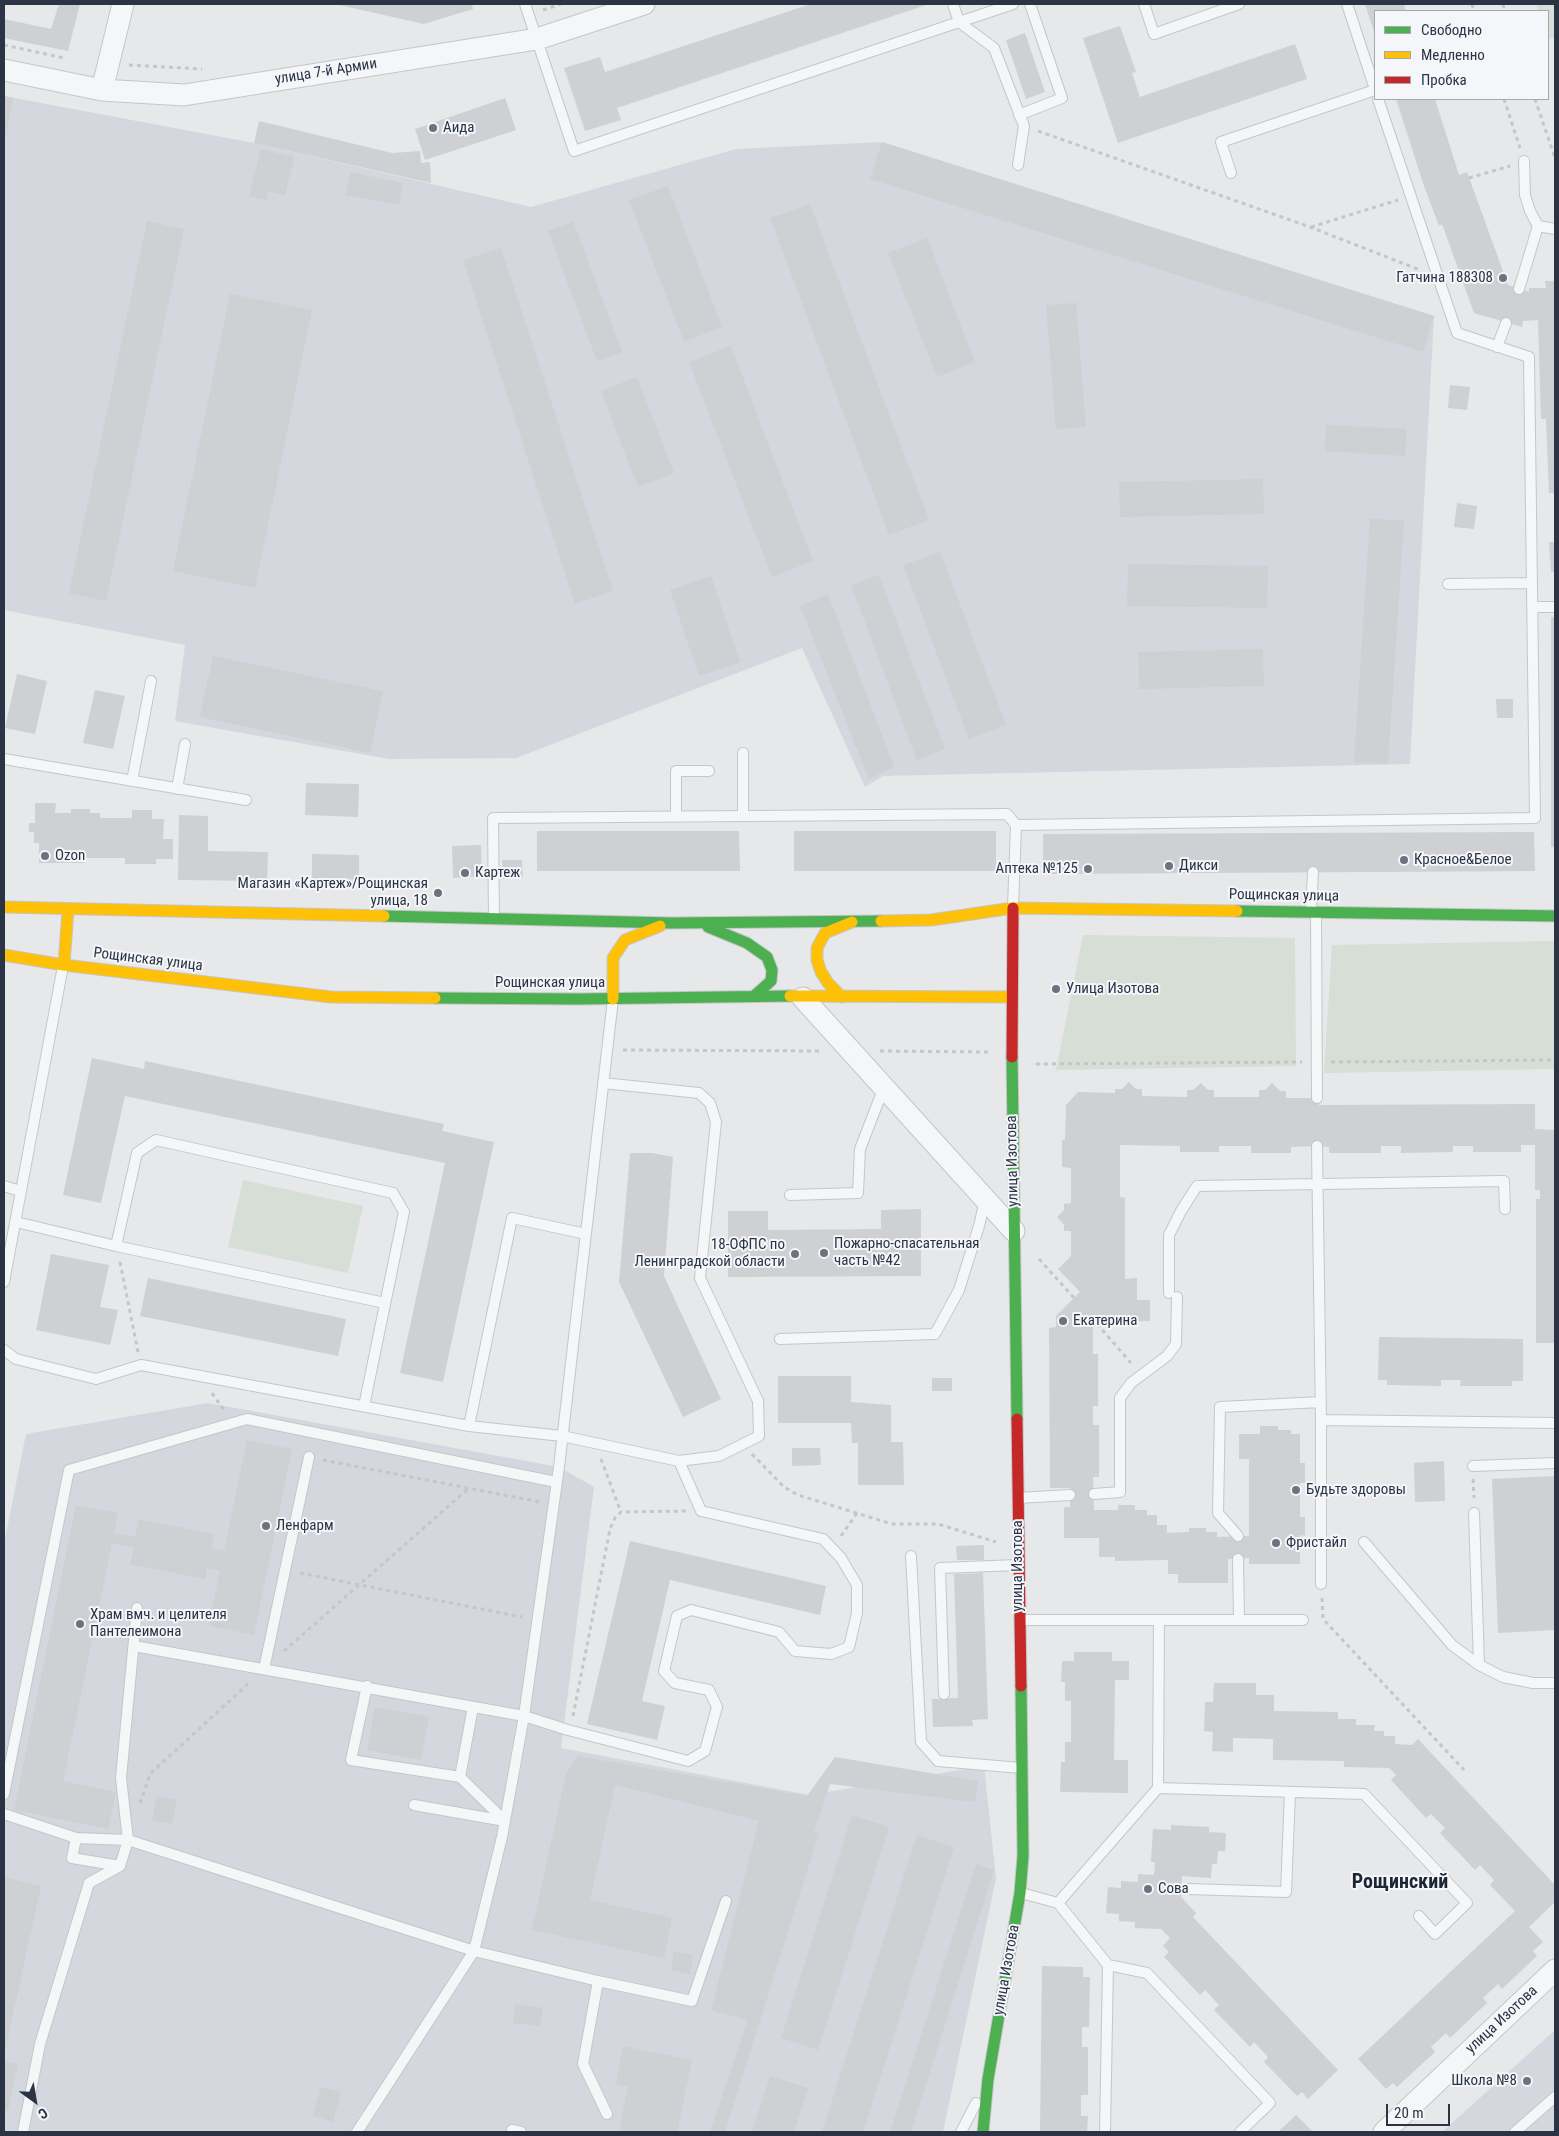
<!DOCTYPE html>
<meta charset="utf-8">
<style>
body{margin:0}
#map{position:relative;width:1559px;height:2136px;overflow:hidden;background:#e6e8ea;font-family:"Roboto Condensed",sans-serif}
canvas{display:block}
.frame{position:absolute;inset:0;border:5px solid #2b3445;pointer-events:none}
.legend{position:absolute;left:1374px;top:10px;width:175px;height:90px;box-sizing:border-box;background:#f4f6f9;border:1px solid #a4a8b1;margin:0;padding:6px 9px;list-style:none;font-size:15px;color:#2b3445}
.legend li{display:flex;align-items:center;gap:10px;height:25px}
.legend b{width:25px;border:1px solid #a4a8b1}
.north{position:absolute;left:10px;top:2076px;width:50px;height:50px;-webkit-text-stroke:4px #f4f6f9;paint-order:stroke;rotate:148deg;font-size:14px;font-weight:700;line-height:20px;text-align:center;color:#2b3445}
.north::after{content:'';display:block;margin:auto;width:18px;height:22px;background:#2b3445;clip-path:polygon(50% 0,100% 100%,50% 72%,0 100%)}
.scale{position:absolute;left:1386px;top:2104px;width:64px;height:22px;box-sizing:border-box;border:2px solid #2b3445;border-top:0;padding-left:6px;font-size:15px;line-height:18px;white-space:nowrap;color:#2b3445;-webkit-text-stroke:4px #f4f6f9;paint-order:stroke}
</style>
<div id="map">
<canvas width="1559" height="2136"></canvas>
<div class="frame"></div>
<ul class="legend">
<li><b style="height:6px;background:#4caf50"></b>Свободно</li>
<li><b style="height:6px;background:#ffc107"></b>Медленно</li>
<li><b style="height:6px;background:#c62828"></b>Пробка</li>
</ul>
<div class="north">С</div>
<div class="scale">20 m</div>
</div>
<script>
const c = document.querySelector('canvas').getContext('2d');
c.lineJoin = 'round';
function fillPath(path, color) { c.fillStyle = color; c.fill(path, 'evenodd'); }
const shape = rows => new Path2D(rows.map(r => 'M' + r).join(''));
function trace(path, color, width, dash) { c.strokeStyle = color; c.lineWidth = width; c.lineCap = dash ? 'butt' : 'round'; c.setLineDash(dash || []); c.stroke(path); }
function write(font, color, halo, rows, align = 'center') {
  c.font = font + ' "Roboto Condensed",sans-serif'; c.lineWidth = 4; c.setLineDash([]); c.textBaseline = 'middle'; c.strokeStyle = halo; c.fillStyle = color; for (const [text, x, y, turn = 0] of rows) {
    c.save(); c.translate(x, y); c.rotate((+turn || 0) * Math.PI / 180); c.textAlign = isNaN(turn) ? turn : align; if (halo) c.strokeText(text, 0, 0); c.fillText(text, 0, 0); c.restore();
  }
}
const built = shape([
 [4,96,254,143,531,207,736,149,882,142,1434,316,1410,764,883,776,865,787,802,648,516,758,389,759,175,721,185,645,4,610],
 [208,1403,559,1467,594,1487,561,1748,809,1795,984,1766,996,1878,943,2132,4,2132,4,1544,26,1434],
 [1555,2030,1555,2132,1442,2132]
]);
const green = shape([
 [1536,4,1555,4,1555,37,1548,39,1548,11,1539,11],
 [1083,935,1295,938,1296,1066,1056,1070],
 [1555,941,1555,1069,1324,1073,1332,945],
 [243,1180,363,1206,348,1273,228,1247]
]);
const building = shape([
 [59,4,80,4,68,51,4,38,4,19,51,29],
 [335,4,472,4,473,9,424,24],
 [811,4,929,4,617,108,621,120,585,131,564,68,600,57,605,72],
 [1365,4,1404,4,1406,11,1375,11,1375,35],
 [1120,26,1136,72,1132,73,1140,97,1295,44,1307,79,1118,143,1083,38],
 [1025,33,1045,92,1026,99,1006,40],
 [4,96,13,98,5,139,4,139],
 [505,98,516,130,425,160,415,129],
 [1396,99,1435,99,1459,175,1467,172,1508,285,1529,292,1529,288,1546,288,1545,281,1555,281,1555,493,1549,493,1546,419,1541,419,1538,320,1523,321,1522,327,1474,313,1442,224,1439,226,1424,186],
 [259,121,392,153,420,151,421,163,430,162,431,183,254,143],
 [882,142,1434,316,1423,352,870,179],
 [261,149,294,157,285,195,268,191,266,200,249,196],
 [351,172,403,183,399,205,346,195],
 [668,186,722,327,684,342,629,200],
 [810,204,929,520,889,535,770,218],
 [147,221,184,229,106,601,69,593],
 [573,221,622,352,597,361,548,231],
 [927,238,975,362,937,377,888,253],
 [501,248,613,591,575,604,463,260],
 [230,294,312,310,255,588,173,571],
 [1076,303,1086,427,1056,429,1046,305],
 [731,346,813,561,772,577,689,362],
 [637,377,674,473,638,487,601,391],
 [1450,385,1470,387,1467,410,1448,408],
 [1326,425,1407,429,1405,456,1325,451],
 [1263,479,1264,514,1120,517,1119,482],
 [1457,503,1477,506,1474,529,1454,527],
 [1370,518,1404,521,1388,764,1354,762],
 [1549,542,1555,542,1555,572,1551,572],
 [940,552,1006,725,969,739,903,565],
 [1128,564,1268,566,1267,608,1127,606],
 [879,575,945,749,917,760,851,585],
 [711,576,740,662,699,676,670,590],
 [828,594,894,767,869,779,800,606],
 [1551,617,1555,617,1555,847,1551,847],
 [1263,649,1264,686,1139,689,1138,652],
 [213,656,383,691,370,753,200,717],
 [17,674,47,681,35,734,5,728],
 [95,690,125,696,113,749,83,743],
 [1496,699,1513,699,1513,718,1497,718],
 [306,783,359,784,358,817,305,815],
 [35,803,56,803,55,813,71,813,71,809,90,809,90,813,100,813,100,818,132,818,132,810,152,810,152,819,164,819,163,839,173,839,173,859,156,859,156,864,125,864,125,858,84,858,84,863,39,863,39,843,34,843,34,832,29,832,29,823,35,823],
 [179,815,208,816,208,851,268,852,267,881,178,880],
 [537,831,739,831,740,871,537,871],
 [794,831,996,831,996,871,794,871],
 [1534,832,1535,871,1043,874,1043,834],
 [481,845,482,876,453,878,452,846],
 [312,854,359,855,359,882,312,881],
 [502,860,522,860,523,878,503,879],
 [92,1058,144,1069,145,1061,444,1124,442,1131,494,1142,443,1382,400,1373,445,1163,125,1096,101,1203,63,1195],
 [1129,1082,1136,1089,1142,1089,1142,1096,1187,1097,1187,1090,1193,1090,1201,1083,1208,1090,1214,1090,1214,1097,1259,1097,1259,1090,1265,1090,1272,1083,1280,1091,1286,1091,1286,1098,1319,1098,1319,1105,1535,1104,1535,1129,1555,1130,1555,1343,1536,1343,1536,1199,1540,1199,1540,1190,1535,1190,1535,1145,1521,1145,1521,1152,1473,1152,1473,1146,1453,1146,1453,1152,1401,1153,1401,1146,1381,1146,1381,1153,1329,1153,1329,1147,1319,1146,1291,1147,1291,1153,1251,1153,1251,1146,1219,1146,1219,1152,1180,1152,1180,1146,1120,1145,1120,1197,1125,1198,1125,1279,1137,1278,1137,1300,1150,1300,1150,1321,1099,1322,1093,1327,1093,1354,1098,1354,1098,1406,1093,1406,1093,1425,1099,1425,1099,1477,1093,1477,1094,1510,1118,1510,1118,1505,1135,1505,1135,1510,1147,1510,1147,1515,1157,1515,1157,1525,1167,1525,1167,1533,1189,1532,1189,1528,1206,1528,1206,1532,1217,1532,1217,1537,1249,1536,1249,1459,1239,1459,1239,1434,1260,1434,1260,1426,1278,1426,1278,1430,1291,1430,1291,1434,1300,1434,1300,1463,1305,1463,1305,1483,1300,1483,1300,1517,1305,1517,1305,1536,1300,1535,1300,1564,1249,1564,1249,1558,1228,1559,1228,1583,1178,1583,1178,1574,1168,1574,1168,1560,1115,1561,1115,1557,1099,1557,1099,1538,1064,1538,1064,1507,1070,1507,1070,1488,1050,1488,1049,1328,1056,1327,1056,1316,1080,1292,1058,1269,1071,1256,1071,1231,1064,1231,1064,1225,1057,1217,1064,1210,1064,1204,1071,1203,1071,1168,1062,1167,1062,1140,1065,1140,1066,1105,1078,1092,1115,1093,1115,1089,1122,1089],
 [630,1153,652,1153,673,1157,664,1276,721,1399,683,1417,619,1282],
 [921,1209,921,1276,728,1277,728,1211,768,1211,768,1230,881,1229,881,1210],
 [51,1254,109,1265,100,1307,118,1310,110,1345,36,1330],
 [148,1278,346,1319,338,1356,140,1316],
 [1379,1337,1523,1339,1523,1381,1512,1381,1512,1386,1460,1386,1461,1380,1441,1380,1441,1386,1387,1385,1387,1380,1378,1380],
 [778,1376,851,1376,851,1402,891,1405,891,1442,903,1442,904,1485,858,1485,858,1443,852,1443,851,1423,778,1423],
 [932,1378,952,1378,952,1391,932,1391],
 [247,1440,292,1449,254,1635,209,1626,220,1570,207,1568,205,1579,130,1564,134,1548,112,1543,63,1781,116,1792,108,1829,14,1810,76,1505,118,1513,114,1533,135,1537,139,1519,214,1534,211,1548,224,1551],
 [792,1448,820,1448,821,1465,792,1466],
 [1444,1461,1445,1501,1415,1502,1414,1463],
 [1555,1476,1555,1630,1498,1633,1492,1479],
 [630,1541,826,1586,820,1615,670,1580,642,1701,665,1706,657,1740,587,1724],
 [984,1545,984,1560,957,1560,956,1546],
 [983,1573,988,1719,972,1720,973,1726,933,1727,932,1699,958,1698,954,1574],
 [1074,1652,1112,1652,1112,1661,1129,1661,1129,1680,1115,1680,1114,1760,1128,1760,1128,1793,1060,1792,1061,1762,1065,1762,1065,1742,1071,1742,1071,1701,1065,1701,1065,1682,1061,1682,1062,1661,1074,1661],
 [1214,1683,1256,1683,1256,1695,1274,1695,1274,1711,1338,1712,1338,1719,1356,1719,1356,1725,1375,1725,1374,1731,1384,1731,1384,1736,1395,1736,1395,1744,1412,1745,1418,1739,1555,1885,1555,1902,1529,1927,1543,1942,1533,1951,1537,1956,1502,1989,1498,1984,1483,1998,1487,2003,1450,2038,1446,2033,1431,2047,1435,2052,1397,2087,1393,2083,1386,2089,1358,2059,1515,1911,1490,1885,1494,1880,1480,1865,1475,1870,1440,1833,1445,1828,1431,1814,1426,1818,1391,1780,1396,1775,1389,1768,1344,1767,1344,1761,1273,1760,1273,1739,1233,1738,1233,1752,1212,1751,1213,1732,1204,1731,1205,1702,1213,1702],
 [375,1707,429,1717,421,1760,367,1750],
 [578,1756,807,1796,835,1757,978,1781,975,1802,830,1784,814,1832,819,1833,725,2132,710,2132,748,2020,711,2010,759,1821,615,1785,590,1900,672,1918,664,1958,532,1930,566,1774],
 [157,1796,177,1800,172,1824,152,1820],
 [852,1815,889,1827,818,2050,781,2038],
 [1171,1825,1209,1827,1209,1832,1226,1833,1225,1851,1218,1851,1217,1864,1212,1864,1211,1878,1182,1876,1181,1897,1196,1913,1193,1917,1338,2070,1308,2099,1302,2092,1297,2096,1264,2062,1268,2057,1254,2042,1250,2047,1214,2010,1219,2005,1205,1990,1200,1995,1164,1957,1169,1952,1163,1946,1170,1938,1161,1929,1135,1928,1135,1922,1119,1921,1119,1914,1106,1913,1108,1887,1121,1888,1121,1881,1138,1882,1138,1874,1154,1875,1155,1862,1151,1862,1153,1829,1171,1830],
 [917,1835,954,1847,863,2132,822,2132],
 [976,1864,994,1870,911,2132,890,2132],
 [4,1877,41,1886,5,2051,4,2051],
 [674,1951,693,1955,690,1974,671,1970],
 [1042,1966,1083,1967,1083,1977,1090,1977,1089,2027,1082,2027,1082,2047,1088,2047,1088,2095,1081,2095,1081,2116,1088,2116,1087,2132,1040,2132],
 [515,2004,543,2008,540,2026,513,2023],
 [623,2046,692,2060,677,2132,619,2132,628,2086,616,2084],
 [4,2061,18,2064,8,2111,4,2110],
 [770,2076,808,2088,794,2132,752,2132],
 [321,2087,341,2092,333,2122,313,2116],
 [1296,2115,1313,2132,1278,2132]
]);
const path = shape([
 [1472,4,1474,11],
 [1503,4,1505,11],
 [543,10,561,4],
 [4,45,64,58],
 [129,65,202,69],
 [1504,99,1520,148],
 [1535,99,1555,158],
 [1038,131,1310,227,1420,270],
 [1469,178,1510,166],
 [1311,227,1398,200],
 [623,1050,821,1051],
 [880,1051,989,1052],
 [1331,1062,1555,1060],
 [1036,1064,1302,1062],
 [1039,1259,1074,1298],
 [120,1262,138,1352],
 [1097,1324,1131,1363],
 [212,1393,224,1410],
 [752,1454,784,1487,798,1495,892,1524,938,1524,996,1542],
 [601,1459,621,1512],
 [323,1460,540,1502],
 [1473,1479,1474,1498],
 [841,1536,857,1513],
 [300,1573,522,1617],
 [1322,1598,1323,1619,1464,1770],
 [284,1651,469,1488],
 [573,1716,610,1529,615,1518,621,1512,686,1511],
 [140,1803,150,1774,250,1682]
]);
const lane = shape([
 [525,4,574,151,1013,4],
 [953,4,959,22,994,48,1024,126,1018,165],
 [1144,4,1154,34,1239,4],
 [1347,4,1375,89],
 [1019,115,1062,98,1030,4],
 [1524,161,1525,195,1530,211,1538,226],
 [1231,173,1221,142,1375,90],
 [1519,289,1538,226,1555,229],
 [1497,347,1506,323],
 [1448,584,1532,583],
 [1532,607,1555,607],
 [743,753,743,816],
 [4,759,246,800],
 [132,781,151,681],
 [177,789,185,744],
 [676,817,676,771,709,771],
 [1016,825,1535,818,1529,357,1457,333,1378,99],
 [1311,910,1313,872],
 [1316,914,1317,1098],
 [494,918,493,818,1007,814,1016,825,1013,907],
 [1317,1146,1321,1420,1321,1584],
 [4,1186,20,1191],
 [790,1195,858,1193,860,1149,884,1087],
 [16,1222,116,1246,137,1153,156,1140,393,1193,404,1212,364,1406],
 [116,1246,385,1303],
 [4,1282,63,966],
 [1169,1293,1169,1235,1181,1211,1197,1186,1504,1181,1505,1209],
 [780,1339,935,1334,959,1290,979,1226,985,1200],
 [4,1350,16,1359,96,1379,141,1365,469,1426,562,1436,679,1461,719,1456,759,1436,758,1401,700,1278,716,1122,710,1103,699,1093,603,1083],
 [1321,1420,1555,1423],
 [469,1426,512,1218,586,1234],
 [1473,1466,1555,1463],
 [1094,1494,1120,1492,1120,1398,1131,1383,1167,1356,1176,1344,1177,1297],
 [1018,1498,1070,1495],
 [1474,1513,1479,1665,1503,1677,1533,1683,1555,1683],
 [1238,1536,1218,1513,1220,1407,1321,1402],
 [1364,1542,1452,1645,1479,1665],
 [911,1556,921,1742,938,1761,1021,1768],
 [1238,1559,1239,1620],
 [137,1608,121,1778,128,1840,474,1951,502,1837,524,1716,559,1467,613,999],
 [1022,1620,1303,1620],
 [1159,1620,1158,1788,1364,1794,1467,1903,1435,1934,1419,1916],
 [134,1646,524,1716,568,1730,688,1761,705,1751,717,1707,709,1690,675,1683,664,1671,677,1616,691,1610,779,1632,795,1651,831,1654,849,1647,857,1613,857,1585,841,1558,823,1539,701,1511,679,1461],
 [264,1669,309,1457],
 [367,1686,351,1760,460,1777,473,1707],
 [944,1694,940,1568,1018,1565],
 [460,1777,505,1821],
 [4,1794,69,1470,247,1419,556,1482],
 [414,1805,505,1821],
 [4,1814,76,1838],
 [1188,1889,1286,1892,1290,1792],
 [1021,1893,1058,1903,1108,1965,1147,1973,1270,2103,1240,2132],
 [1058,1903,1158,1788],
 [598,1981,692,2001,726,1901],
 [23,2132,40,2044,89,1883,120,1866,128,1840,76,1838,72,1858,120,1866],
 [357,2132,474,1951,598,1981,583,2064,607,2114],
 [512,2132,512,2130,521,2132],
 [961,2132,976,2103],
 [1105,2132,1108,1965],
 [1515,2132,1555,2097]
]);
const street = shape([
 [4,70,102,90,184,95,537,39,644,4],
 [102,90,123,4],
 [803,998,1014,1231],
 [1384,2132,1555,1970]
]);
const fast = shape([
 [1237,911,1555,916],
 [384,916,671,923,881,921],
 [708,927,747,943,767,957,772,970,771,981,754,996],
 [435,998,579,999,790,996],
 [1012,1057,1017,1419],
 [983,2132,988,2079,1020,1893,1023,1856,1021,1686]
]);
const slow = shape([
 [4,907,384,916],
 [881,921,931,920,1013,908,1237,911],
 [4,955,64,965,331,997,435,998],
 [64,965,68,910],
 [790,996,1011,997],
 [842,997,828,983,821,972,817,960,817,948,825,933,852,922],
 [613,999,613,958,625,940,660,926]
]);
const jam = shape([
 [1012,1057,1013,908],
 [1017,1419,1021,1686]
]);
const markers = [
 [433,128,5,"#6c737f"],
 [1503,278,5,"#6c737f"],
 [45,856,5,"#6c737f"],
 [1404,860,5,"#6c737f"],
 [1169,866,5,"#6c737f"],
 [1088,869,5,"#6c737f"],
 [465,873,5,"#6c737f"],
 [438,893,5,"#6c737f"],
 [1056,989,5,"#6c737f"],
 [824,1253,5,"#6c737f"],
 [795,1254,5,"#6c737f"],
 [1063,1321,5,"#6c737f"],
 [1296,1490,5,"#6c737f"],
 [266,1526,5,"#6c737f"],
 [1276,1543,5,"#6c737f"],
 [80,1624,5,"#6c737f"],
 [1148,1889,5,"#6c737f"],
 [1527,2081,5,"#6c737f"]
];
const streetNames = [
 ["улица 7-й Армии",326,72,-9],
 ["Рощинская улица",1284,896,1],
 ["Рощинская улица",148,960,7],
 ["Рощинская улица",550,983],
 ["улица Изотова",1013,1161,-91],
 ["улица Изотова",1018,1566,-90],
 ["улица Изотова",1007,1970,-80],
 ["улица Изотова",1502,2020,-43]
];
const poiNames = [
 ["Аида",443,128],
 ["Гатчина 188308",1493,278,"right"],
 ["Ozon",55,856],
 ["Красное&Белое",1414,860],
 ["Дикси",1179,866],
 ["Аптека №125",1078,869,"right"],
 ["Картеж",475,873],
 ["Магазин «Картеж»/Рощинская",428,884,"right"],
 ["улица, 18",428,901,"right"],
 ["Улица Изотова",1066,989],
 ["Пожарно-спасательная",834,1244],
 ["часть №42",834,1261],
 ["18-ОФПС по",785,1245,"right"],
 ["Ленинградской области",785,1262,"right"],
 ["Екатерина",1073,1321],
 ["Будьте здоровы",1306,1490],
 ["Ленфарм",276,1526],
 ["Фристайл",1286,1543],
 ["Храм вмч. и целителя",90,1615],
 ["Пантелеимона",90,1632],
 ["Сова",1158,1889],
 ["Школа №8",1517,2081,"right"]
];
const districtNames = [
 ["Рощинский",1400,1883]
];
fillPath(built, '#d4d7dd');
fillPath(green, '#d6ded6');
fillPath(building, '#ced0d3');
trace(lane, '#c4c6c8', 12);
trace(street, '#c4c6c8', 23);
trace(fast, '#c4c6c8', 13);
trace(slow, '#c4c6c8', 13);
trace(jam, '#c4c6c8', 13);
trace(path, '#c5c6ca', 3, [4, 4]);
trace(lane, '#f5f6f7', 10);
trace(street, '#f5f6f7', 21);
trace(fast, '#4caf50', 11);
trace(slow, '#ffc107', 11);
trace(jam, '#c62828', 11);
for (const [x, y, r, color] of markers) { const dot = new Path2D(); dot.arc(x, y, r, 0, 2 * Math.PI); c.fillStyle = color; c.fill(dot); trace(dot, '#f4f6f9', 2); }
write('15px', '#2b3445', '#f4f6f9', streetNames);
write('15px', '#2b3445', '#f4f6f9', poiNames, 'left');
write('bold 20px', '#1d2536', '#f4f6f9', districtNames);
</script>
